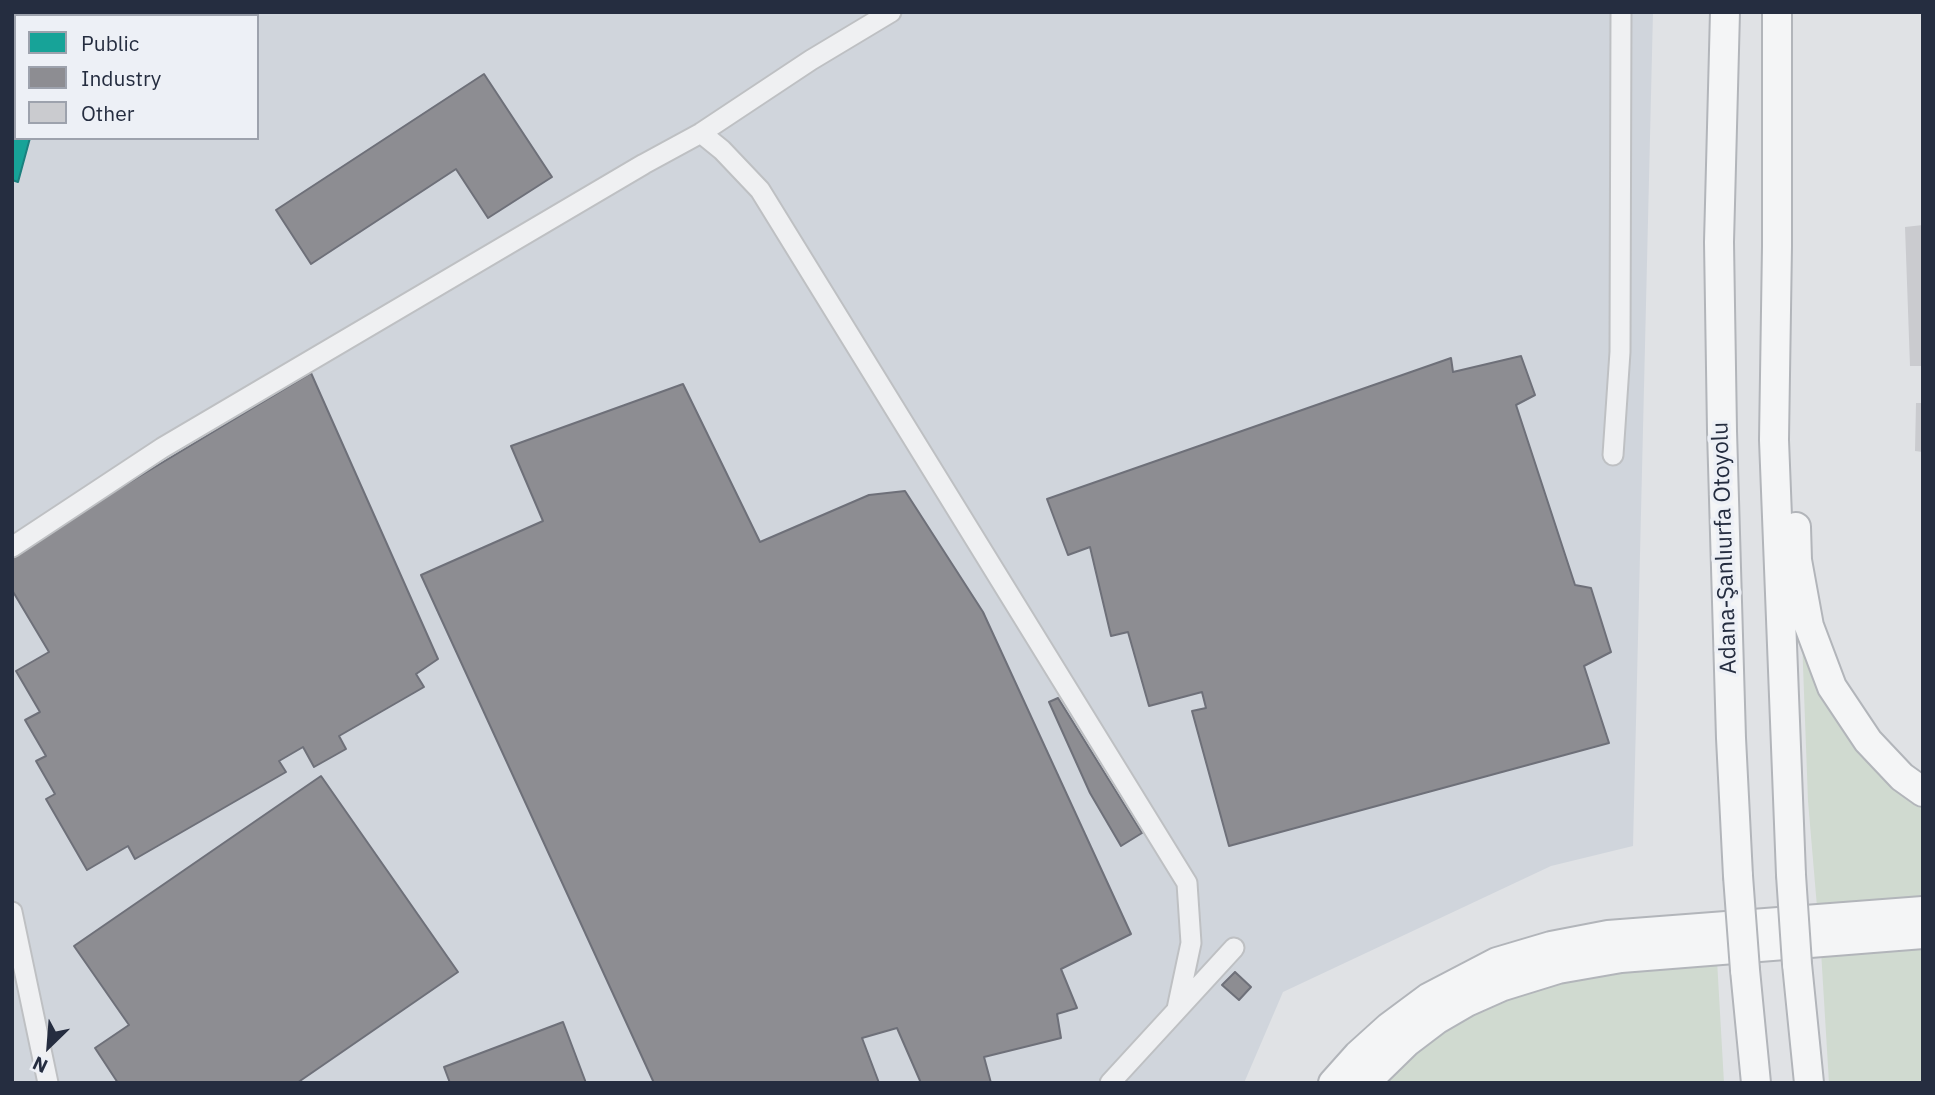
<!DOCTYPE html>
<meta charset="utf-8">
<style>
body{margin:0}
#map{position:relative;width:1935px;height:1095px;overflow:hidden;background:#e0e2e5;font-family:"IBM Plex Sans",sans-serif}
canvas{display:block}
.frame{position:absolute;inset:0;border:14px solid #252d40;pointer-events:none}
.legend{position:absolute;left:14px;top:14px;width:245px;height:126px;box-sizing:border-box;background:#edf0f6;border:2px solid #9da2ad;margin:0;padding:9px 12px;list-style:none;font-size:21px;color:#252d40}
.legend li{display:flex;align-items:center;gap:14px;height:35px}
.legend b{width:35px;border:2px solid #9da2ad}
.north{position:absolute;left:14px;top:1011px;width:70px;height:70px;-webkit-text-stroke:5px #edf0f6;paint-order:stroke;rotate:205deg;font-size:19px;font-weight:700;line-height:28px;text-align:center;color:#252d40}
.north::after{content:'';display:block;margin:auto;width:24px;height:32px;background:#252d40;clip-path:polygon(50% 0,100% 100%,50% 72%,0 100%)}
</style>
<div id="map">
<canvas width="1935" height="1095"></canvas>
<div class="frame"></div>
<ul class="legend">
<li><b style="height:19px;background:#17a398"></b>Public</li>
<li><b style="height:19px;background:#8d8d92"></b>Industry</li>
<li><b style="height:19px;background:#cacbcf"></b>Other</li>
</ul>
<div class="north">N</div>
</div>
<script>
const c = document.querySelector('canvas').getContext('2d');
c.lineJoin = 'round';
function fillPath(path, color) { c.fillStyle = color; c.fill(path, 'evenodd'); }
const shape = rows => new Path2D(rows.map(r => 'M' + r).join(''));
function trace(path, color, width, dash) { c.strokeStyle = color; c.lineWidth = width; c.lineCap = dash ? 'butt' : 'round'; c.setLineDash(dash || []); c.stroke(path); }
function write(font, color, halo, rows, align = 'center') {
  c.font = font + ' "IBM Plex Sans",sans-serif'; c.lineWidth = 7; c.setLineDash([]); c.textBaseline = 'middle'; c.strokeStyle = halo; c.fillStyle = color; for (const [text, x, y, turn = 0] of rows) {
    c.save(); c.translate(x, y); c.rotate((+turn || 0) * Math.PI / 180); c.textAlign = isNaN(turn) ? turn : align; if (halo) c.strokeText(text, 0, 0); c.fillText(text, 0, 0); c.restore();
  }
}
const built = shape([
 [12,12,1653,12,1633,846,1551,866,1283,992,1244,1083,12,1083],
 [16,16,257,16,257,138,16,138]
]);
const green = shape([
 [1802,639,1923,801,1923,897,1817,907,1808,801],
 [1923,944,1923,1083,1829,1083,1821,951],
 [1717,960,1724,1083,1382,1083,1398,1066,1440,1032,1484,1008,1538,985,1596,972]
]);
const public = shape([
 [12,111,16,112,16,138,30,138,18,182,12,180,12,111]
]);
const industry = shape([
 [484,74,552,177,488,218,456,169,311,264,276,210,484,74],
 [1521,356,1535,395,1516,405,1575,585,1591,588,1611,652,1584,666,1609,743,1229,846,1192,711,1206,708,1202,692,1149,706,1128,632,1111,636,1090,547,1068,555,1047,499,1451,358,1453,372,1521,356],
 [311,373,438,659,416,674,424,687,339,736,346,749,314,767,303,747,279,761,286,772,135,859,128,846,87,870,46,799,55,794,36,761,46,756,25,720,40,712,16,671,49,652,12,590,12,553,311,373],
 [683,384,760,542,869,495,905,491,983,612,1131,934,1061,969,1077,1008,1057,1014,1061,1038,984,1057,991,1083,921,1083,897,1028,862,1038,879,1083,654,1083,421,575,543,521,511,446,683,384],
 [1058,698,1142,833,1121,846,1090,793,1049,702,1058,698],
 [321,776,458,972,297,1083,118,1083,95,1048,129,1025,74,946,321,776],
 [1235,972,1251,987,1239,1000,1222,985,1235,972],
 [563,1022,586,1083,450,1083,444,1067,563,1022]
]);
const building = shape([
 [1923,225,1923,366,1910,366,1905,227],
 [1916,403,1923,403,1923,452,1915,451]
]);
const minor = shape([
 [701,133,722,150,760,190,1187,883,1191,943,1177,1009],
 [1613,455,1620,352,1621,12],
 [12,547,162,448,644,164,701,133,811,60,891,12],
 [12,912,48,1083],
 [1110,1083,1234,948]
]);
const highway = shape([
 [1725,12,1719,242,1722,431,1731,738,1738,876],
 [1777,12,1777,246,1774,440,1791,875],
 [1796,527,1797,560,1809,626,1832,687,1868,741,1902,777,1923,792],
 [1797,964,1809,1083],
 [1745,970,1756,1083],
 [1333,1083,1358,1055,1389,1027,1428,998,1497,962,1551,946,1608,935,1923,911],
 [1365,1083,1407,1042,1436,1020,1467,1002,1503,986,1558,969,1621,958,1923,934]
]);
const highwayBridge = shape([
 [1791,875,1797,964],
 [1738,876,1745,970]
]);
const streetNames = [
 ["Adana-Şanlıurfa Otoyolu",1725,548,-92]
];
fillPath(built, '#d0d5dc');
fillPath(green, '#d0dad0');
fillPath(public, '#17a398');
trace(public, '#1b807e', 2);
fillPath(industry, '#8d8d92');
trace(industry, '#6e7079', 2);
fillPath(building, '#cacbcf');
trace(minor, '#bec0c3', 23);
trace(highway, '#b2b5ba', 32);
trace(minor, '#eff0f2', 19);
trace(highway, '#f4f5f6', 28);
trace(highwayBridge, '#b2b5ba', 32, []);
trace(highwayBridge, '#f4f5f6', 28);
write('23px', '#252d40', '#edf0f6', streetNames);
</script>
